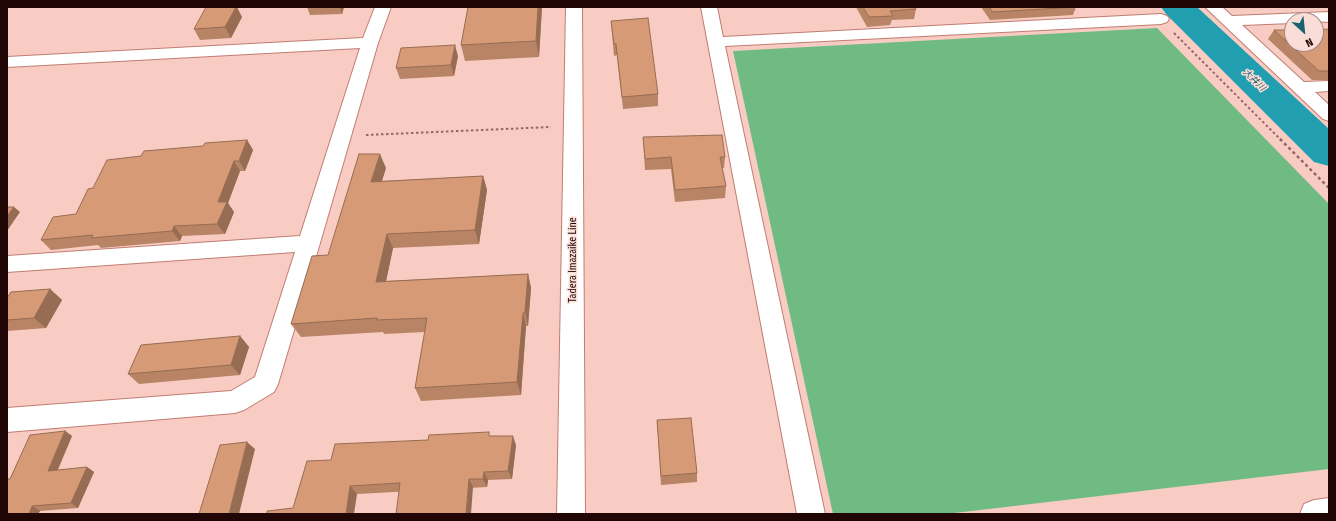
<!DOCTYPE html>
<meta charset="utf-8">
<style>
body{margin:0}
#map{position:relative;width:1336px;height:521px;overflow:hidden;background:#f8ccc3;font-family:"Fira Sans Condensed",sans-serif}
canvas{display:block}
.frame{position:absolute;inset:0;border:8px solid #200705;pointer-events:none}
.north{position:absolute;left:1284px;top:12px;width:40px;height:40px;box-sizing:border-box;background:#fbddd7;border:1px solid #a38783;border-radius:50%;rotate:153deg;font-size:11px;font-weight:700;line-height:16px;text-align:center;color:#200705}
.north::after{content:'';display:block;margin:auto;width:14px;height:18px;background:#18636f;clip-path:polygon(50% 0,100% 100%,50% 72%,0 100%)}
</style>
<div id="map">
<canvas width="1336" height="521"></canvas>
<div class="frame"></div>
<div class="north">N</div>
</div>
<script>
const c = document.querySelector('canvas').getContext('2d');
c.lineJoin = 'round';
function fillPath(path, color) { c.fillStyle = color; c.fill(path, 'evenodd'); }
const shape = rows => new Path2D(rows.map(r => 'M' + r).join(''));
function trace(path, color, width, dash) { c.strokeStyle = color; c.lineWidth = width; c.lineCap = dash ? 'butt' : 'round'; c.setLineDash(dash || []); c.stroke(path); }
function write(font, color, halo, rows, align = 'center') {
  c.font = font + ' "Fira Sans Condensed","Noto Sans JP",sans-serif'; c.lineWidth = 3; c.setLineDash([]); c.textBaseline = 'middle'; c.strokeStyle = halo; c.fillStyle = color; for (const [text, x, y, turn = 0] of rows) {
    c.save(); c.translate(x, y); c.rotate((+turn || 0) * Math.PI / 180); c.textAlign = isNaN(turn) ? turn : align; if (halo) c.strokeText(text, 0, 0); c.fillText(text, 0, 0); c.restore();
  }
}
const green = shape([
 [1157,28,1329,204,1329,469,946,514,833,514,733,51]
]);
const river = shape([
 [1161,7,1197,7,1329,129,1329,166,1314,162,1166,14,1161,7]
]);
const pathFar1 = shape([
 [1174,33,1281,140],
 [366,135,551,127]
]);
const path = shape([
 [1280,139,1329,188]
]);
const minor = shape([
 [375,7,391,7,378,43,320,243,278,384,274,392,244,410,235,413,7,432,7,408,231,391,255,377,295,252,7,272,7,256,300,236,360,48,7,67,7,57,363,38,375,7],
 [701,7,717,7,723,37,1161,14,1167,16,1169,19,1167,22,1161,24,725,46,825,514,797,514,701,7],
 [1205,7,1222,7,1232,16,1329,12,1329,22,1292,20,1292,23,1242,25,1304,82,1329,81,1329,91,1315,92,1329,105,1329,121,1323,119,1205,7]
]);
const tertiary = shape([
 [1329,498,1329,514,1300,514,1304,504,1314,500,1329,498]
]);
const secondary = shape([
 [566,7,582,7,585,514,557,514,566,7]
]);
const wall = shape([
 [307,7,344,7,342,14,310,15],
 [468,7,542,7,539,57,465,61,461,45],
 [856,7,915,7,916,9,914,19,892,20,890,25,867,27],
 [981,7,1076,7,1073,15,990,20],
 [242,17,231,38,200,40,194,29],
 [611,21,658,94,658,106,623,109,617,55,614,56],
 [1329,29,1329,80,1312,80,1268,39,1274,30,1292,44],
 [458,56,454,76,400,79,396,68],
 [643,137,725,157,724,168,722,168,726,186,725,198,675,202,671,169,645,170],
 [247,140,253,150,245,171,240,171,228,203,234,212,225,234,182,236,180,241,101,248,98,245,51,250,41,240,76,214,93,188,141,156],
 [386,168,382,181,483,176,487,190,479,244,393,248,386,281,528,274,531,288,528,326,526,326,521,395,421,401,415,388,425,332,384,334,383,332,301,337,291,324],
 [50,289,62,300,46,328,7,331,7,298],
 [240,336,249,347,240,375,139,384,128,374],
 [657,420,697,473,697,482,661,485],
 [65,431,72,436,58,470,87,467,94,472,78,508,40,511,38,514,10,479],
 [491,436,516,445,512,479,488,480,487,487,357,494,293,508,331,460,428,440]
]);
const shadedWall = shape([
 [236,7,237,7,242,17,231,38,225,27],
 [340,7,344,7,342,14],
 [538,7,542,7,539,57,536,41],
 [455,45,458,56,454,76,451,65],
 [247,140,253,150,245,171,239,161],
 [380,154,386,168,377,196,371,182],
 [234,161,240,171,228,203,234,212,225,234,217,224,218,202],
 [483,176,487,190,479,244,475,230],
 [14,207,20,212,7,231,7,216],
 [174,226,182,236,180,241,172,231],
 [387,234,393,248,383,296,376,282],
 [528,274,531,288,528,326,525,312],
 [50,289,62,300,46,328,34,318],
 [523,313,526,326,521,395,517,382],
 [240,336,249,347,240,375,231,365],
 [65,431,72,436,55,475,48,471],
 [513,436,516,445,512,479,508,471],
 [247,442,255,449,239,514,229,514],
 [87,467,94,472,78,508,71,503],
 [484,472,488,480,487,487,483,479],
 [469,479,473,487,471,514,466,514],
 [350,486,357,494,354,514,346,514],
 [32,506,40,511,38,514,29,514]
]);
const building = shape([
 [206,7,236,7,225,27,194,29,206,7],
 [468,7,538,7,536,41,461,45,468,7],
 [863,7,915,7,916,9,890,11,893,16,869,17,863,7],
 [989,7,1076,7,993,12,989,7],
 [648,18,658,94,622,97,616,44,614,44,611,21,648,18],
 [1329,29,1329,71,1319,71,1274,30,1292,30,1292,44,1316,44,1316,30,1329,29],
 [455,45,451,65,396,68,401,48,455,45],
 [722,135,725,157,720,157,726,186,675,190,671,157,645,159,643,137,722,135],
 [247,140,239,161,234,161,218,202,227,202,217,224,174,226,172,231,91,238,93,235,41,240,53,217,76,214,88,189,93,188,107,160,141,156,144,151,203,146,205,143,247,140],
 [359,154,380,154,371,182,483,176,475,230,387,234,376,282,528,274,525,312,523,313,517,382,415,388,427,318,377,320,377,318,291,324,312,256,328,255,359,154],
 [7,207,14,207,7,216,7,207],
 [50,289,34,318,7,320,7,298,11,292,50,289],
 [240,336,231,365,128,374,141,345,240,336],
 [691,418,697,473,661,476,657,420,691,418],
 [65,431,48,471,87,467,71,503,32,506,29,514,7,514,7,479,10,479,30,435,65,431],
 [489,432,489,436,513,436,508,471,484,472,483,479,469,479,466,514,396,514,400,483,350,486,346,514,267,514,267,511,293,508,307,461,331,460,335,444,428,440,429,435,489,432],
 [247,442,229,514,199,514,220,445,247,442]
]);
const farWaternames = [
 ["大井川",1254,80,44]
];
const streetNames = [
 ["Tadera Imazaike Line",573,260,-90]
];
fillPath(green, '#6fbb83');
fillPath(river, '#229eb1');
trace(minor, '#c07d70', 2);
trace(tertiary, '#c07d70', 2);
trace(secondary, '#c07d70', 2);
trace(pathFar1, '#8e6b66', 2, [2.5, 2.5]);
trace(path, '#8e6b66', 2.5, [3, 3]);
fillPath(minor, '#fff');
fillPath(tertiary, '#fff');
fillPath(secondary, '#fff');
fillPath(wall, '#b88465');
fillPath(shadedWall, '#966c53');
fillPath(building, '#d69a76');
trace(building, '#966c53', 1);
write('italic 9px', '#205e69', '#fbddd7', farWaternames);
write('10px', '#200705', '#fbddd7', streetNames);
</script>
